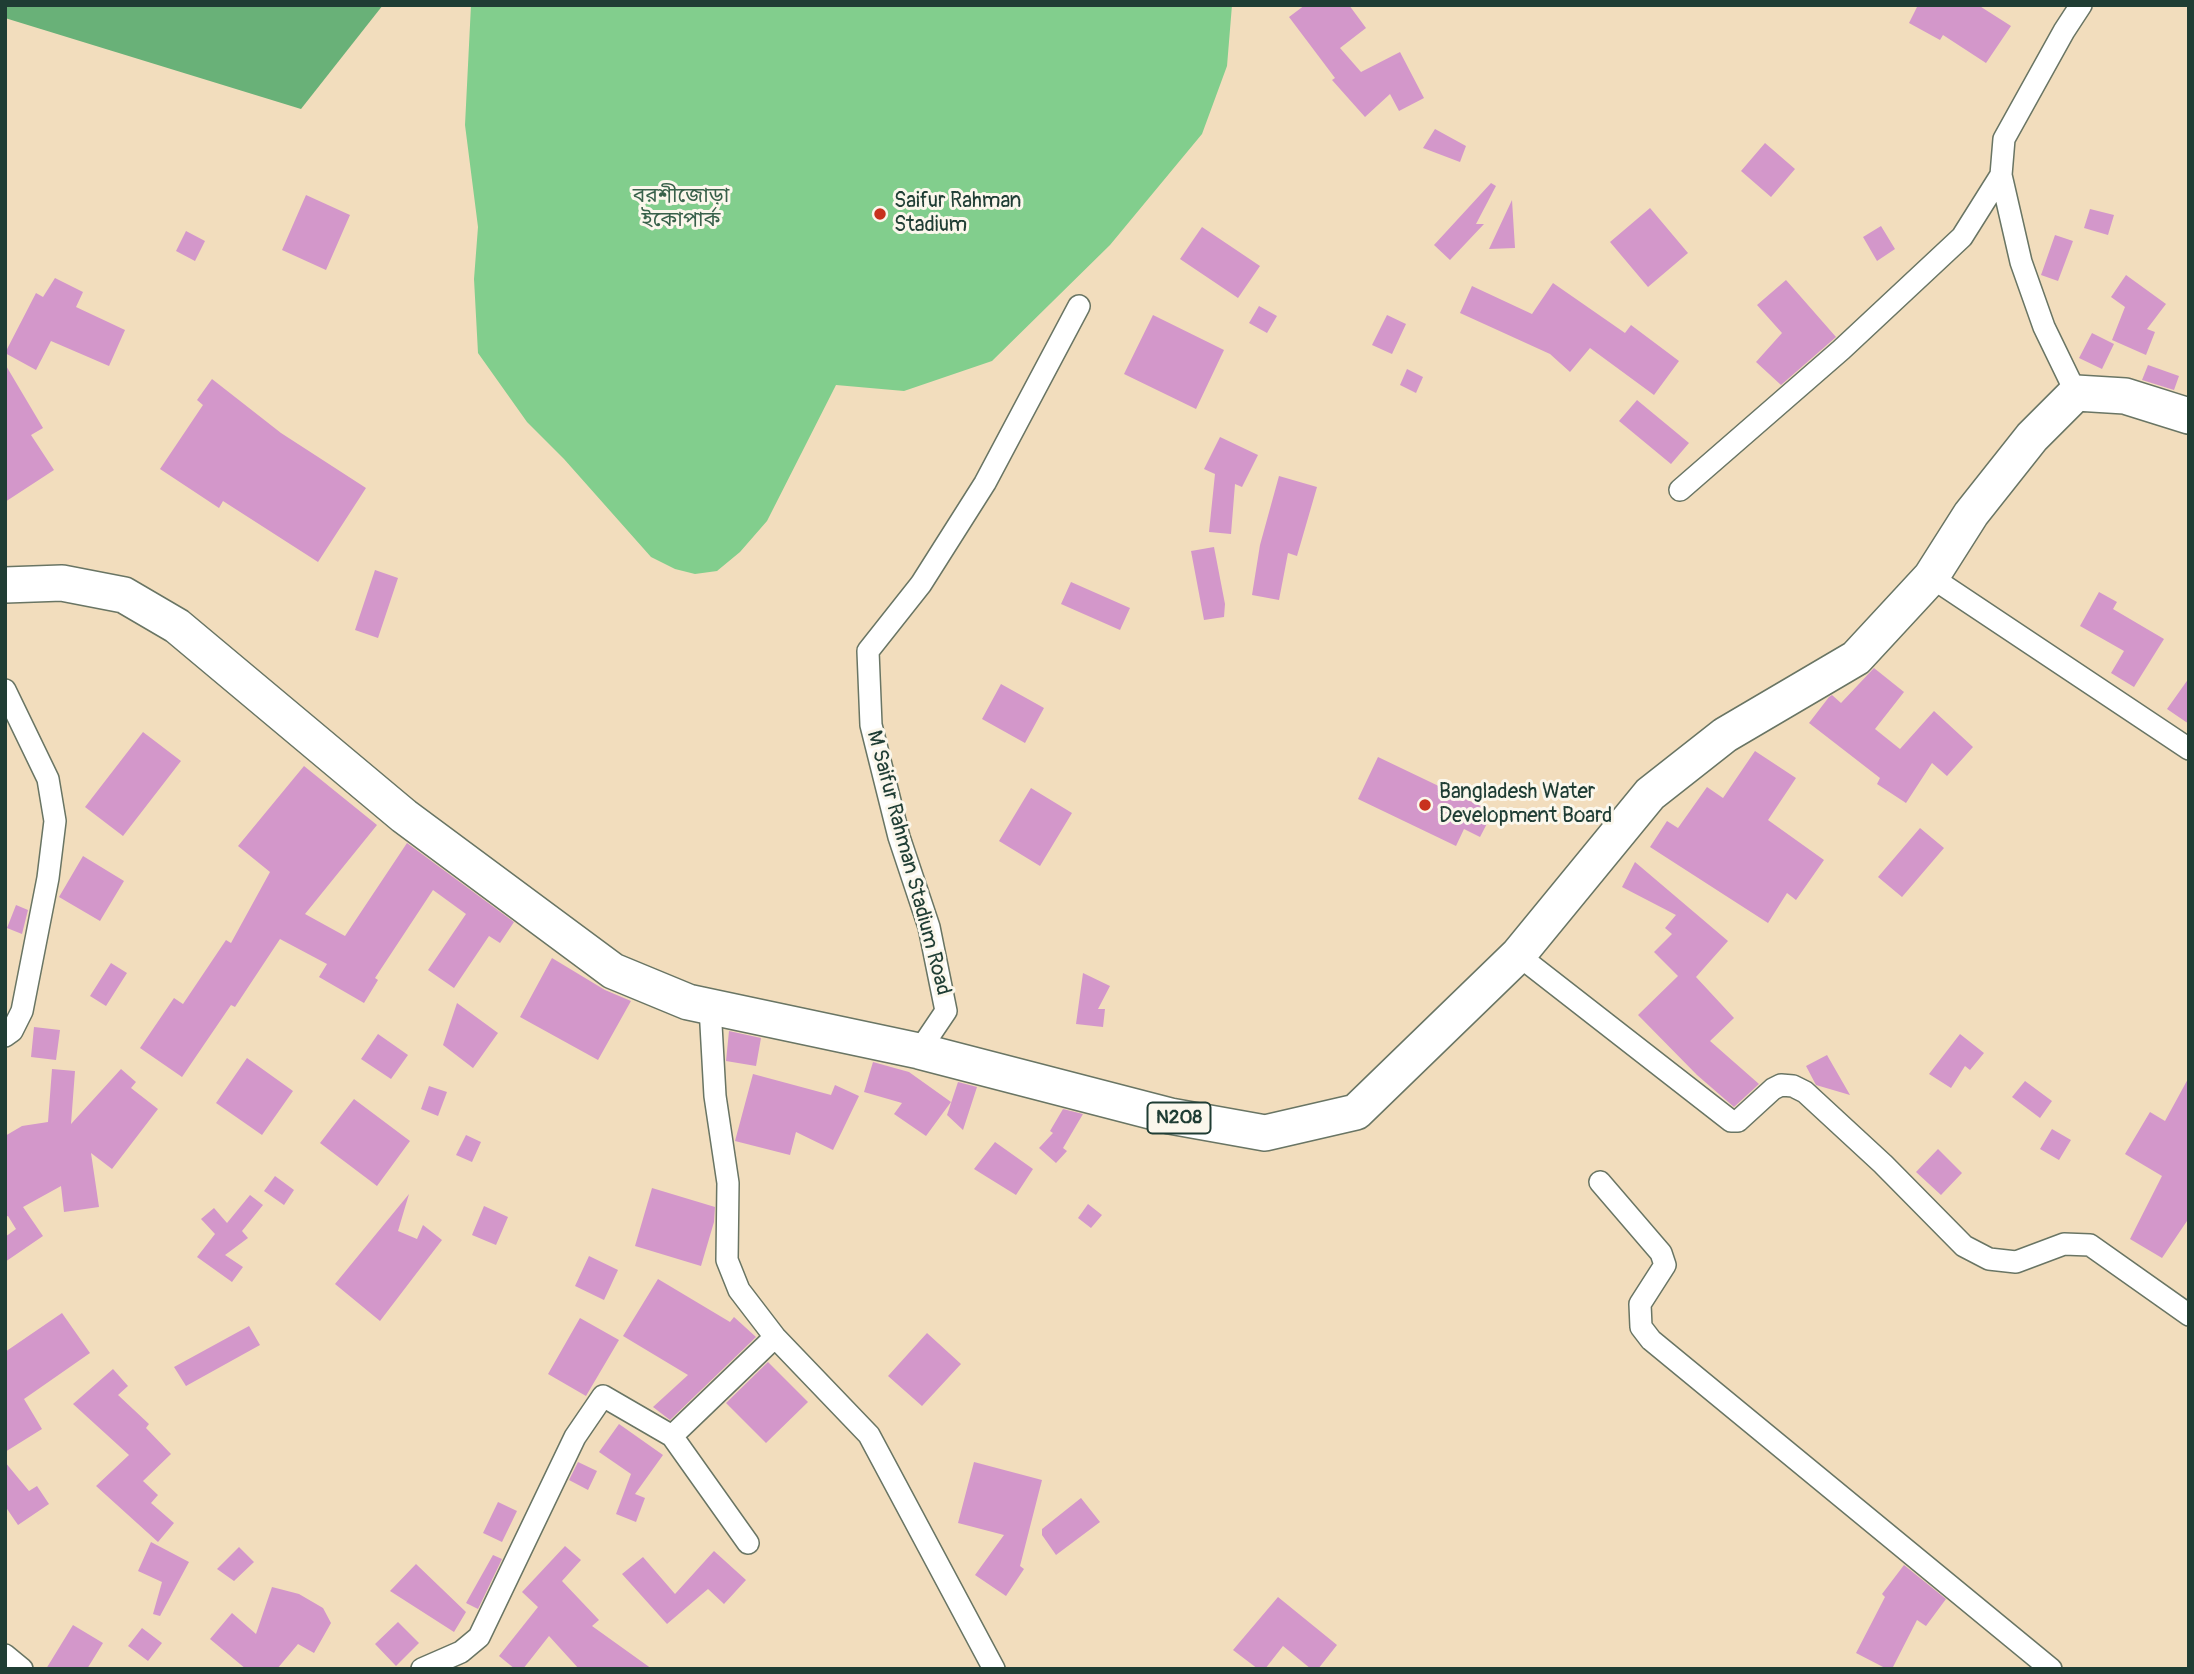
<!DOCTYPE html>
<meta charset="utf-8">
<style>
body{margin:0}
#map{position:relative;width:2194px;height:1674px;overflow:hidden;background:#f2ddbd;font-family:Pangolin,sans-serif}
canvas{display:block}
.frame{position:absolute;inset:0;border:7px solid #1f3d34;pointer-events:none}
</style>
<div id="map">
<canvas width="2194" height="1674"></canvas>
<div class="frame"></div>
</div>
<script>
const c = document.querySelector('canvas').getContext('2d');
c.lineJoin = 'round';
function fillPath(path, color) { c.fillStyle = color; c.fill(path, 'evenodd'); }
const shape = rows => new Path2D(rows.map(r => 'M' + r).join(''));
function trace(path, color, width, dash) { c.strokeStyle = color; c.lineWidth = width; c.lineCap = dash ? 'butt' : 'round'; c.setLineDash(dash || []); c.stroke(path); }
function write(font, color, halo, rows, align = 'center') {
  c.font = font + ' Pangolin,"Noto Sans Bengali",sans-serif'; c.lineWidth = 6; c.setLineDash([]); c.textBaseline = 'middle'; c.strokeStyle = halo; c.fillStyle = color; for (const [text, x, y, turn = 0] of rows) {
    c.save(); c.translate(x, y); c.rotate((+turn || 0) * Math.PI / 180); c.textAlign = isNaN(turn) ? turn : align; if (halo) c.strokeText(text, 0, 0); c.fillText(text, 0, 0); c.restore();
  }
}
const green = shape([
 [471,5,1232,5,1227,66,1202,134,1110,245,992,361,904,391,836,385,767,521,740,552,717,571,695,574,675,569,651,557,564,459,527,422,478,353,474,279,478,227,465,125]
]);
const forest = shape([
 [5,5,383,5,301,109,5,18]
]);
const building = shape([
 [1305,5,1349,5,1366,28,1340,48,1361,72,1400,52,1424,98,1399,111,1390,94,1365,117,1332,80,1335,78,1289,17],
 [1918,5,1978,5,2011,26,1986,63,1943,35,1940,40,1909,23],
 [1435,129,1466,146,1460,162,1423,148],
 [1765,143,1795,169,1771,197,1741,171],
 [1491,183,1496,186,1476,224,1484,224,1450,260,1434,245],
 [306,195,350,215,326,270,282,250],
 [1512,200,1515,248,1489,249],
 [1650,208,1688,253,1648,287,1610,242],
 [2090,209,2114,215,2108,235,2084,228],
 [1881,226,1895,249,1877,261,1863,237],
 [1202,227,1260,266,1238,298,1180,259],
 [186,231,205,241,195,261,176,251],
 [2055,235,2073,241,2058,281,2041,275],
 [2126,275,2166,304,2147,329,2155,332,2146,355,2112,340,2125,307,2111,297],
 [55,278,83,292,76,307,125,330,109,366,51,341,36,370,5,353,36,293,43,297],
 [1786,280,1836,337,1781,385,1756,362,1782,333,1757,305],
 [1553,283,1625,333,1631,325,1679,361,1654,395,1590,348,1570,372,1550,354,1460,313,1472,286,1532,314],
 [1259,306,1277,316,1267,333,1249,323],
 [1153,315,1224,350,1196,409,1124,374],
 [1387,315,1406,324,1392,354,1372,345],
 [2092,333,2114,344,2102,369,2079,358],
 [5,364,43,428,31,435,54,470,5,502],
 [2148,365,2179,376,2174,390,2142,380],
 [1407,369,1423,377,1416,393,1400,385],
 [212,379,281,433,366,488,318,562,223,501,219,508,160,469,203,405,197,400],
 [1637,400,1689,443,1671,464,1619,421],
 [1220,437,1258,455,1242,487,1235,484,1231,534,1209,532,1215,474,1204,469],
 [1279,476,1317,487,1297,556,1288,553,1279,600,1252,595,1260,545],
 [1214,547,1225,604,1224,617,1204,620,1191,551],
 [375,570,398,578,378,638,355,630],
 [1071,582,1130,608,1120,630,1061,604],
 [2099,592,2117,602,2113,609,2164,639,2134,687,2111,673,2124,651,2080,626],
 [1874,668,1904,692,1875,729,1900,749,1934,711,1973,747,1947,776,1932,763,1906,803,1877,784,1880,778,1809,723,1829,697,1832,695,1841,703],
 [2189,678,2189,724,2167,709],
 [1001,684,1044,708,1025,743,982,719],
 [143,732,181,761,123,836,85,807],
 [1755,751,1796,778,1768,820,1824,860,1796,900,1787,893,1768,923,1650,847,1667,821,1678,828,1707,787,1723,798],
 [1378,757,1493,812,1480,837,1464,829,1456,846,1358,799],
 [304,766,377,825,305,914,345,936,407,843,514,922,500,943,489,936,454,988,428,970,466,914,433,890,375,978,378,980,364,1003,319,977,327,964,280,939,235,1007,231,1005,182,1077,140,1048,174,998,183,1004,226,940,231,943,270,872,238,846],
 [1031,788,1072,813,1040,866,999,841],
 [1920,828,1944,848,1902,897,1878,877],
 [83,856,124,881,100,921,59,897],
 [1635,862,1728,941,1696,977,1734,1018,1710,1041,1759,1084,1734,1107,1697,1075,1638,1015,1678,976,1654,952,1672,934,1665,928,1676,915,1622,887],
 [16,905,28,910,22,934,7,928],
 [552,958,605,990,631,1001,598,1060,520,1017],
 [111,963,127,973,106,1006,90,996],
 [1083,973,1110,986,1098,1009,1105,1009,1103,1027,1076,1024],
 [457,1003,498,1033,473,1068,443,1045],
 [34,1027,60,1030,56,1060,31,1057],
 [729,1031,761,1038,756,1066,726,1061],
 [378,1034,408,1055,391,1079,361,1059],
 [1960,1034,1984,1053,1970,1070,1965,1066,1951,1088,1929,1074],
 [1827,1055,1850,1095,1816,1085,1806,1066],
 [247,1058,293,1091,262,1135,216,1103],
 [873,1062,909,1072,951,1102,926,1136,894,1114,902,1103,864,1092],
 [52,1069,75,1071,71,1124,121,1069,136,1082,131,1088,158,1109,112,1169,91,1153,99,1207,64,1212,61,1186,23,1207,43,1236,5,1262,5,1237,16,1229,8,1216,5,1217,5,1136,22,1126,48,1122],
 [753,1074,831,1095,835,1085,859,1096,833,1150,796,1132,790,1155,735,1141],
 [2189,1077,2189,1218,2162,1258,2130,1239,2162,1176,2125,1154,2150,1112,2165,1121],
 [2025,1081,2052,1101,2040,1118,2012,1097],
 [958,1082,977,1087,963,1130,947,1115],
 [429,1086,447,1092,438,1116,421,1109],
 [354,1099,410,1141,377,1186,320,1143],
 [1063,1109,1083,1114,1063,1148,1067,1151,1056,1163,1039,1148,1053,1133,1050,1131],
 [2052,1129,2071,1140,2059,1160,2040,1149],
 [466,1135,481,1142,472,1162,456,1155],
 [995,1142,1033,1169,1016,1195,974,1169],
 [1938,1149,1962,1173,1941,1195,1916,1172],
 [275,1176,294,1190,284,1205,264,1191],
 [652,1188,715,1207,714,1222,701,1266,635,1246],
 [409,1194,398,1231,417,1239,423,1225,442,1240,380,1321,335,1284],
 [250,1195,263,1205,242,1231,248,1238,225,1255,243,1267,232,1282,197,1257,215,1234,201,1219,214,1208,227,1223],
 [1088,1204,1102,1215,1091,1228,1078,1218],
 [484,1206,508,1217,496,1245,472,1235],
 [589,1256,618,1270,604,1300,575,1286],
 [658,1279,730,1322,734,1317,756,1337,670,1420,653,1407,688,1375,623,1336],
 [62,1313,90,1353,24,1399,42,1429,5,1452,5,1352],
 [580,1318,619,1340,586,1396,548,1374],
 [249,1326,260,1345,186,1386,174,1367],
 [927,1333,961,1364,922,1406,888,1376],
 [768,1362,808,1402,766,1443,726,1403],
 [113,1369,128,1386,118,1395,149,1424,146,1428,171,1454,143,1481,158,1495,151,1503,174,1523,158,1542,96,1486,129,1455,73,1404],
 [619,1424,663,1455,635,1494,645,1498,636,1522,616,1514,631,1474,599,1452],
 [5,1462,29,1491,37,1486,49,1504,18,1525,5,1506],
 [578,1462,597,1471,588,1490,569,1480],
 [974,1462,1042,1480,1020,1566,1024,1569,1006,1596,975,1575,1004,1535,958,1523],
 [1081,1498,1100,1522,1056,1555,1042,1535,1042,1529],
 [498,1502,517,1511,502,1542,483,1533],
 [151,1542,189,1562,160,1616,153,1614,162,1582,138,1571],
 [565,1546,581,1560,562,1581,599,1620,592,1626,652,1669,579,1669,549,1636,523,1669,515,1669,499,1656,538,1607,522,1592],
 [239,1547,254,1562,234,1581,217,1569],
 [714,1551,746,1580,724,1604,708,1589,667,1624,622,1574,643,1557,675,1594],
 [493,1555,502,1559,478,1609,466,1603],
 [416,1564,466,1612,454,1632,390,1591],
 [1904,1565,1946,1599,1926,1626,1917,1620,1892,1669,1887,1669,1856,1653,1885,1597,1882,1594],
 [272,1587,299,1594,323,1608,331,1623,314,1653,298,1644,277,1669,246,1669,210,1639,232,1613,256,1634],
 [1278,1597,1337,1645,1318,1669,1311,1669,1283,1646,1265,1669,1258,1669,1233,1650],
 [398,1622,419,1643,396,1666,375,1644],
 [73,1625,103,1643,87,1669,46,1669],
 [142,1628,162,1643,148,1661,128,1646]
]);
const minor = shape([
 [2076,393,2044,327,2021,262,2001,175,2004,139,2064,31,2081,5],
 [1680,490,1841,350,1962,237,2001,175],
 [1931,577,2189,749],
 [5,690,48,779,55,821,48,878,22,1011,12,1031,5,1036],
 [1518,955,1731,1121,1738,1121,1773,1089,1781,1085,1793,1086,1805,1092,1883,1164,1964,1246,1989,1259,2016,1262,2064,1244,2090,1245,2189,1315],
 [710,1007,715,1096,728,1183,727,1260,739,1290,775,1337,869,1435,994,1669],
 [919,1051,946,1011,929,927,899,837,871,725,868,651,921,584,985,483,1079,306],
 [1600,1182,1661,1253,1665,1265,1640,1304,1641,1327,1651,1340,2051,1669],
 [672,1436,775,1337],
 [5,1655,22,1669],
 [422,1669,461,1652,479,1637,575,1437,603,1396,672,1436,748,1543]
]);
const trunk = shape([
 [5,585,62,583,124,595,177,626,404,816,613,971,688,1002,919,1051,1170,1116,1265,1133,1356,1112,1518,955,1650,794,1725,735,1856,658,1931,577,1971,514,2032,437,2076,393,2125,396,2189,416]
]);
const markers = [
 [880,214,7,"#c8321e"],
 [1425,805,7,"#c8321e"]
];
const shields = [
 [1179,1118,63]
];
const shieldNames = [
 ["N208",1179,1118]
];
const parkNames = [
 ["বরশীজোড়া",681,197],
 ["ইকোপার্ক",681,221]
];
const poiNames = [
 ["Saifur Rahman",894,202],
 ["Stadium",894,226],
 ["Bangladesh Water",1439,793],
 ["Development Board",1439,817]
];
const streetNames = [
 ["M Saifur Rahman Stadium Road",908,863,75]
];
fillPath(green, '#82ce8d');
fillPath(forest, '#69b178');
fillPath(building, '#d397ca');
trace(minor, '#697564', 24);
trace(trunk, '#697564', 38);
trace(minor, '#fff', 21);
trace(trunk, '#fff', 35);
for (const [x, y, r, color] of markers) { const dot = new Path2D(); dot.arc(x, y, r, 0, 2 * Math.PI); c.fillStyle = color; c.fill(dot); trace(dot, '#fbf7ec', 2.5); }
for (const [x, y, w] of shields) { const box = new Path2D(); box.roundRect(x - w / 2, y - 15.5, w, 31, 5); c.fillStyle = '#fbf7ec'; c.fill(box); trace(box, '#1f3d34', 2); }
write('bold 19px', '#1f3d34', null, shieldNames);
write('21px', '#38614a', '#fbf7ec', parkNames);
write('21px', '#1f3d34', '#fbf7ec', poiNames, 'left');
write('21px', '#1f3d34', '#fbf7ec', streetNames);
</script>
